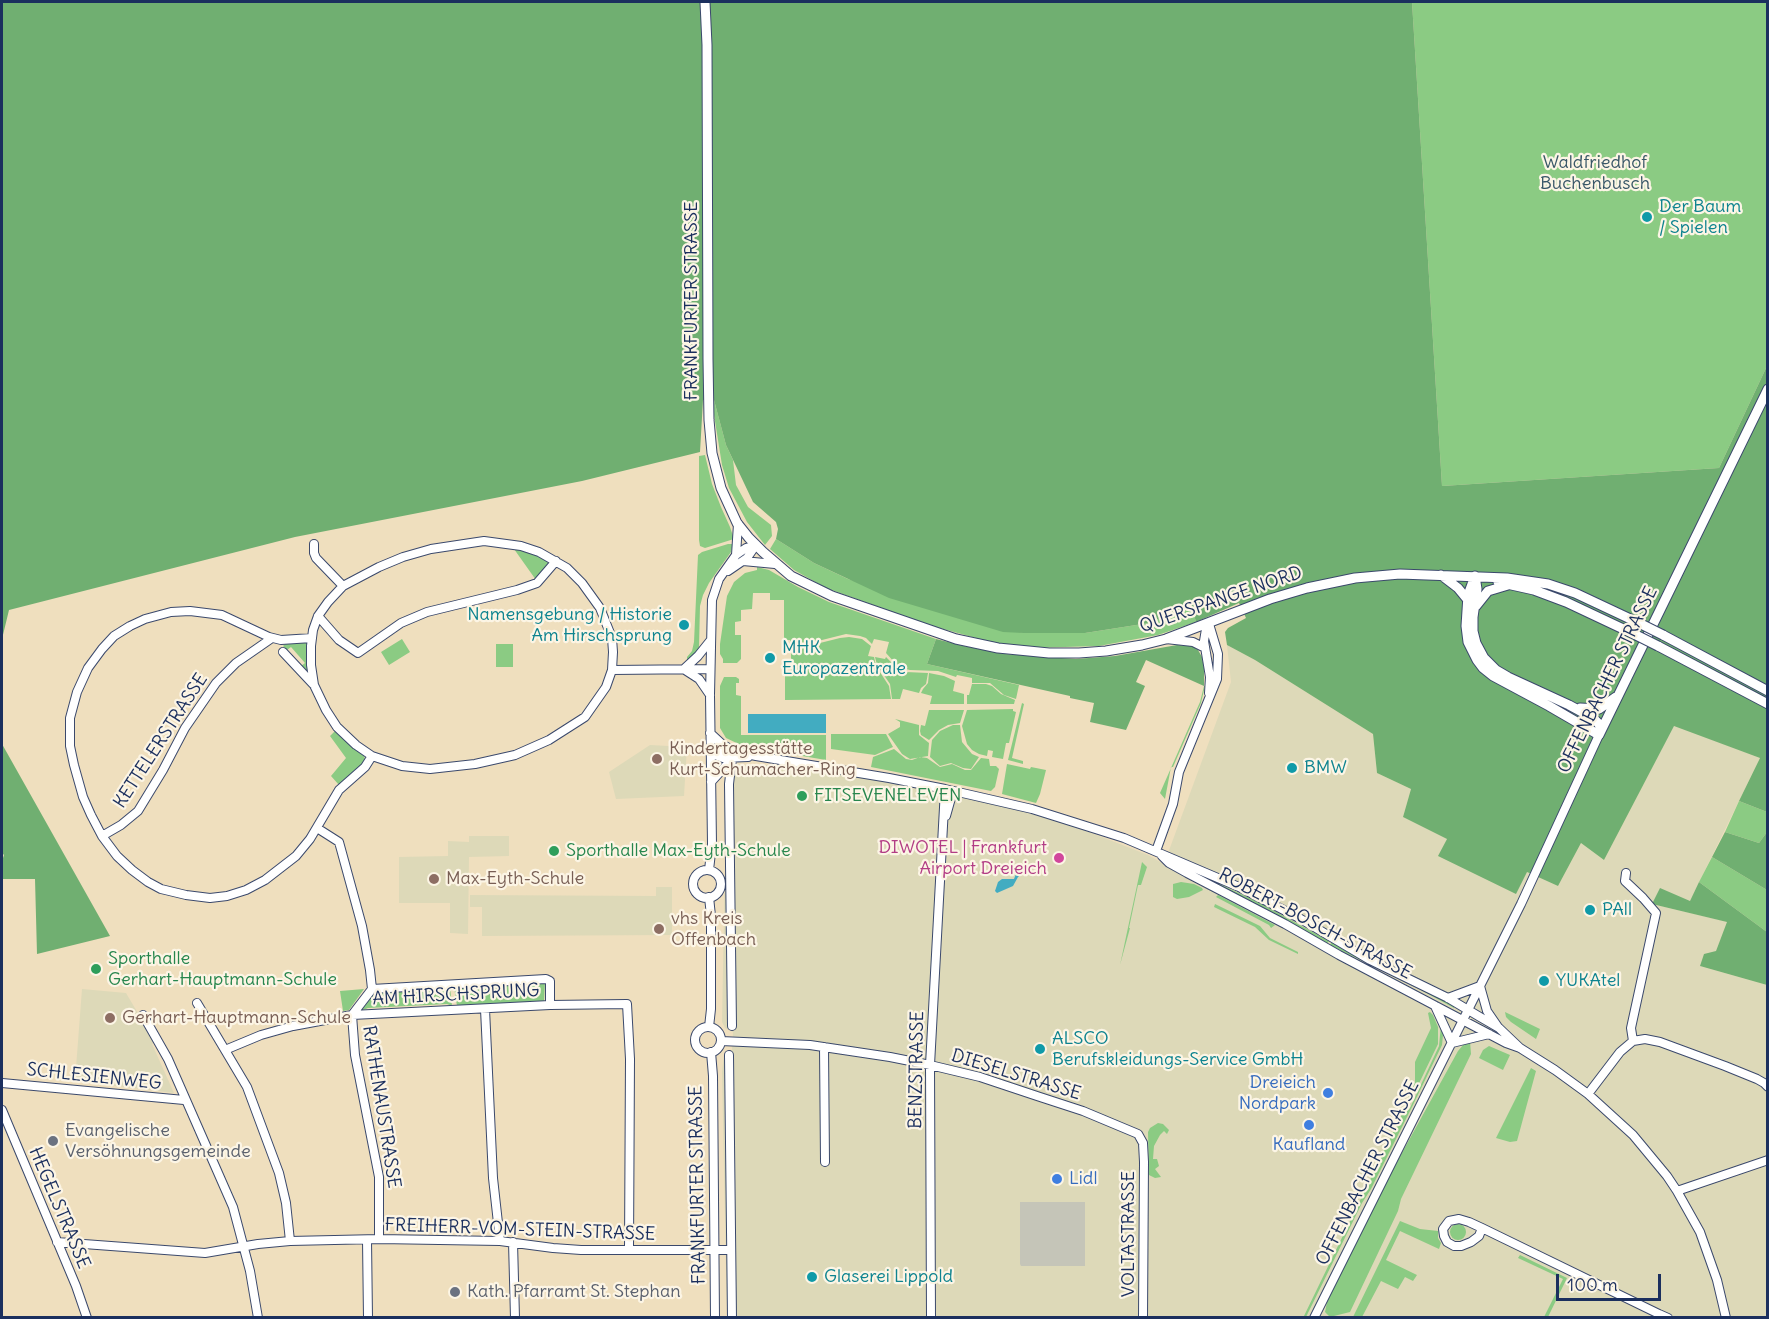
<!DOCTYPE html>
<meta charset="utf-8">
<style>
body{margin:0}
#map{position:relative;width:1769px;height:1319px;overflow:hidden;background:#efdfbe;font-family:Delius,sans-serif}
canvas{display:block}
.frame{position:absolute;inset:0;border:3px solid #1b2f5e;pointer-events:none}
.scale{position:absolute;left:1556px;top:1274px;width:105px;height:27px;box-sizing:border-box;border:3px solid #1b2f5e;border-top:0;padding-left:8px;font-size:18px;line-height:21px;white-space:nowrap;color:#1b2f5e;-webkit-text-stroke:4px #fcf5e5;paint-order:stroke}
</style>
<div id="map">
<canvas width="1769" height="1319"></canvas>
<div class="frame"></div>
<div class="scale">100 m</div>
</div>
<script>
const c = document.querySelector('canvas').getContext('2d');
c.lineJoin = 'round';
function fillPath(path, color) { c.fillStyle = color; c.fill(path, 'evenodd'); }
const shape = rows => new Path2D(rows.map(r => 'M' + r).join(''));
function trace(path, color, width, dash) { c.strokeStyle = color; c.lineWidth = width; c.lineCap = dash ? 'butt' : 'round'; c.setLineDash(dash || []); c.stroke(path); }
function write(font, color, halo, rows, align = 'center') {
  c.font = font + ' Delius,sans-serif'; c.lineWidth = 4.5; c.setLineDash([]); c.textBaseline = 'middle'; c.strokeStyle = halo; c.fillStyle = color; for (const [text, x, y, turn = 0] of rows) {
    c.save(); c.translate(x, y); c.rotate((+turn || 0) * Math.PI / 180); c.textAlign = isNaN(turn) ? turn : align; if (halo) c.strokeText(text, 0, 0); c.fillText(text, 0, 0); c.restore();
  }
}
const built = shape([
 [1227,645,1255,660,1373,734,1377,773,1411,789,1403,817,1447,839,1439,856,1527,872,1558,886,1581,843,1604,860,1674,725,1760,758,1690,901,1652,904,1728,922,1716,951,1700,966,1767,985,1767,1317,727,1317,722,1072,724,1055,732,1050,733,1032,725,1028,722,1022,725,862,724,782,725,774,737,765,771,765,846,774,921,788,1006,806,1052,819,1084,830,1148,855,1164,864,1231,682],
 [650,745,687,747,684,796,616,799,609,772],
 [469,836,509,836,509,856,469,857,468,934,450,933,450,903,399,903,399,857,448,856,448,841,469,842],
 [656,887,672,887,672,935,482,936,482,907,470,907,470,895,656,896],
 [82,989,126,993,155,1042,152,1044,174,1093,75,1081]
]);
const industrial = shape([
 [1020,1202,1085,1202,1085,1266,1021,1266,1020,1264]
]);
const green = shape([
 [1412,2,1767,2,1767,366,1719,468,1442,486],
 [714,400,726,445,733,460,736,485,748,507,771,525,772,536,765,545,747,522,729,488,722,465,714,415],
 [705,455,712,484,721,507,730,527,734,539,705,548,700,546,699,540,699,456],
 [776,539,814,563,848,579,1023,633,1085,633,1149,623,1185,607,1193,611,1196,622,1158,635,1099,646,1030,648,990,642,929,625,826,588,794,570,770,549],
 [728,544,733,544,731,552,709,583,703,595,700,606,699,647,696,653,687,661,687,657,692,651,694,642,698,555,702,552],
 [514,549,531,553,548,561,548,564,536,580],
 [757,567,769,570,798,587,829,602,936,639,927,664,1019,685,1016,699,1004,695,990,683,972,683,972,678,957,675,956,677,938,671,910,670,902,668,895,663,886,653,889,642,874,639,872,644,866,638,860,636,846,634,814,642,791,643,790,640,784,640,784,600,770,600,770,593,753,593,752,609,741,610,741,621,735,622,735,635,741,635,741,659,737,663,723,663,723,659,720,654,720,644,727,596,734,582,745,573,757,570],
 [849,637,862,639,871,646,868,656,874,657,876,666,889,686,891,699,785,700,785,676,791,675,791,646,812,645,840,638],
 [402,639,410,652,389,665,381,652],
 [307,642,308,671,307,672,301,666,305,663,291,647,287,650,283,646,285,644],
 [496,644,513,644,513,667,496,667],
 [875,657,885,659,886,657,897,668,906,672,928,673,926,684,921,688,919,693,903,689,900,699,892,699,890,684,877,665],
 [929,673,944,676,955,681,953,691,964,694,964,704,930,704,932,696,921,693,923,689,928,683],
 [724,677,736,677,739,679,739,683,736,683,736,695,741,696,741,735,826,735,826,760,743,746,726,738,720,728,720,686],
 [972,684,986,684,992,686,1001,694,1015,700,1014,704,967,704,967,695,969,695],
 [1204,686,1205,686,1201,703,1173,767,1171,767,1165,799,1160,793,1200,702],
 [1022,703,1024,704,1012,758,1023,761,1023,764,1008,760],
 [1013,709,1013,711,1016,712,1009,743,1006,743,1003,759,992,757,993,751,988,750,987,756,979,754,972,750,967,744,962,726,967,710],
 [929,710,964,710,960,723,948,725,939,730,929,740,921,735,920,731,921,725,925,726],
 [895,719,919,725,919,735,929,743,928,756,910,759,902,754,888,734,900,727,900,722],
 [953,725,960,725,962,742,972,754,979,757,971,769,963,768,951,763,940,766,930,757,932,740,940,731],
 [336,730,363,753,365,759,364,763,339,785,331,776,346,758,330,736],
 [831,734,886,734,893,747,875,755,831,749],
 [894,749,906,759,912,760,920,757,927,758,940,767,952,764,965,770,971,770,981,758,989,759,990,766,996,766,999,769,995,787,991,791,871,767,873,757],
 [1007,764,1030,769,1031,767,1046,770,1040,794,1036,803,1002,794],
 [1739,801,1767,812,1767,832,1759,843,1725,832],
 [1712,857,1767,890,1767,932,1699,882],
 [1142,862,1147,867,1141,885,1138,885,1129,928,1130,928,1120,965],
 [1183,867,1256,901,1329,941,1327,944,1262,907,1195,875],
 [1181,882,1194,884,1202,888,1203,890,1189,897,1177,899,1173,897,1173,884],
 [1218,895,1275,925,1271,928,1269,925,1216,897],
 [1215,904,1260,926,1270,938,1298,952,1298,954,1269,940,1255,927,1214,907],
 [1332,942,1354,955,1455,1005,1454,1008,1417,988,1342,951,1330,945],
 [545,982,544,1002,457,1006,454,987],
 [450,987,452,1006,447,1004,368,1008,361,1011,375,992],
 [364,989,349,1010,343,1011,340,991],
 [1430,1012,1433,1015,1438,1027,1438,1044,1409,1104,1402,1112,1415,1082,1415,1062,1431,1028,1428,1013],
 [1505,1012,1540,1029,1536,1039,1511,1022,1506,1017],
 [1441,1025,1443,1035,1442,1045,1412,1107,1371,1189,1362,1203,1306,1317,1303,1318,1401,1116,1410,1108,1439,1046],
 [1470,1041,1471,1054,1401,1199,1398,1211,1350,1312,1330,1317,1325,1312,1328,1297,1392,1171,1458,1051,1464,1044],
 [1489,1046,1510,1055,1503,1070,1479,1058,1483,1050],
 [1531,1068,1536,1071,1517,1141,1510,1142,1496,1138],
 [1158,1123,1163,1124,1169,1130,1167,1134,1164,1131,1160,1135,1154,1146,1153,1159,1157,1159,1159,1166,1155,1169,1161,1177,1155,1178,1149,1175,1148,1132,1150,1128],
 [1400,1221,1420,1229,1438,1231,1438,1238,1441,1243,1439,1249,1400,1231,1386,1260,1417,1275,1413,1281,1405,1277,1398,1289,1381,1281,1362,1317,1353,1317],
 '1450 1232a8 8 0 1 1 16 0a8 8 0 1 1-16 0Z',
 [1520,1255,1567,1278,1548,1317,1544,1317,1563,1279,1518,1258]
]);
const forest = shape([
 [2,2,1412,2,1442,486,1719,468,1767,366,1767,812,1739,801,1760,758,1674,726,1604,860,1581,843,1558,886,1527,872,1516,894,1438,856,1447,839,1403,817,1411,789,1377,773,1373,734,1255,660,1227,645,1225,632,1228,628,1246,618,1239,603,1196,622,1193,611,1185,607,1149,623,1085,633,1023,633,1003,632,889,598,814,563,776,539,778,529,776,522,753,502,726,445,714,400,703,400,700,452,582,481,295,537,9,610,2,639],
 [936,639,964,646,1005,654,1076,659,1115,656,1177,645,1192,646,1198,650,1202,657,1204,668,1204,686,1146,660,1136,682,1145,686,1126,730,1090,722,1094,703,1070,698,1070,696,927,664],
 [2,744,110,936,37,954,35,879,2,879,2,861,4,855,2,853],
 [1725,832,1759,843,1767,832,1767,890,1712,857],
 [1699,882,1767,932,1767,985,1700,966,1704,954,1716,951,1727,922,1652,904,1660,888,1690,901]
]);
const water = shape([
 [748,714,826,714,826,733,748,733],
 [1021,867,1023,868,1025,872,1018,877,1013,886,997,893,995,891,998,882,1002,879,1014,879,1018,869]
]);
const minor = shape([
 [484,541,521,546,539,552,567,568,582,583,600,608,612,638,613,652,612,670,606,687,585,717,549,740,515,755,475,764,430,769,402,766,372,756,356,745,337,727,326,710,314,685,311,665,311,646,313,630,318,616,328,602,343,586,379,567,403,557,431,549,484,541],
 [314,544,314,553,316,558,343,586],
 [736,555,738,524],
 [743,561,775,564],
 [728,571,747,558,756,545],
 [318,616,339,640,358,653,401,623,427,612,517,590,537,583,556,561],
 [1209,624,1206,629,1204,641,1210,677,1209,693],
 [312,638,281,640,269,637,222,615,190,611,171,612,145,619,130,626,114,636,102,649,88,668,77,692,70,718,70,746,74,765,83,797,91,815,102,836,117,856,132,870,148,882,161,889,186,895,210,898,227,896,246,890,265,880,296,856,310,839,339,790,365,767,372,756],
 [1166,639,1193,642,1205,648],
 [283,652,313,684],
 [684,669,698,656,710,641],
 [612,670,710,669],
 [685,670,699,679,710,695],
 [710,733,723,745,734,751],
 [710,753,716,751,738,752,756,756,889,778,945,789,1032,809,1124,838,1239,887,1299,918,1370,960,1448,998,1480,1017,1499,1028,1520,1048],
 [710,753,723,758,748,757],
 [711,782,731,760],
 [946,816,953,791],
 [317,828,339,842,362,926,370,970,372,989,352,1015],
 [102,836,121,825,138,811,163,770,185,728,216,683,236,663,272,638],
 [1156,851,1173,804,1179,772,1217,679,1218,654,1209,624],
 [1162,856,1169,863,1187,873,1285,924,1339,955,1506,1043,1520,1048,1555,1070,1588,1094,1633,1135,1667,1176,1677,1191,1700,1232,1717,1280,1726,1318],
 [709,870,712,844,710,695,712,600,719,579,736,555,746,548,756,545],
 '693 884a14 14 0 1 1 28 0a14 14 0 1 1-28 0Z',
 [1626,873,1625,881,1643,898,1656,913,1631,1028,1633,1041],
 [709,897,711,916,711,1009,709,1027],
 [1480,986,1487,1011,1498,1027],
 [372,989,546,979,550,981,550,1005],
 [1448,998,1480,986],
 [197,1003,247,1087,279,1173,286,1203,290,1241],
 [1435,1006,1452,1043],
 [485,1009,493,1178,500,1241],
 [143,1015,168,1059,233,1207,250,1271,258,1318],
 [352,1015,355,1055,379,1177,379,1239],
 [732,1026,729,784,732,759],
 '695 1040a13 13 0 1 1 26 0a13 13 0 1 1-26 0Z',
 [721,1041,810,1045,890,1057,930,1065,980,1077,1037,1096,1083,1111,1138,1134,1143,1143,1144,1162,1143,1318],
 [1452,1043,1489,1034],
 [824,1047,825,1162],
 [225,1050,261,1035,293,1026,352,1015,550,1005,627,1004,630,1059,629,1250],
 [711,1052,713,1076,715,1318],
 [729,1055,732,1318],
 [2,1083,184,1100],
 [1588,1094,1620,1052,1633,1041,1645,1039,1660,1042,1725,1066,1757,1079,1764,1083,1768,1087],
 [2,1110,76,1286,87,1318],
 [1677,1191,1768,1160],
 [1482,1228,1479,1236,1471,1242,1461,1246,1454,1246,1447,1242,1444,1236,1443,1229,1449,1221,1459,1219,1469,1222,1482,1228,1659,1314,1668,1318],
 [367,1240,368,1318],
 [57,1242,205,1253,258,1244,290,1241,379,1239,500,1241,553,1248,581,1250,731,1250],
 [513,1242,515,1318],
 [931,1318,930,1065,945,789],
 [1314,1318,1521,904,1599,735]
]);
const major = shape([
 [705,2,707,45,708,359,709,420,712,453,721,488,737,523,749,538,763,552,791,576,832,596,956,639,998,648,1049,653,1079,653,1106,651,1142,645,1166,639,1270,599,1307,588,1355,578,1400,574,1507,578,1548,584,1575,593,1641,624],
 [1441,575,1458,588,1467,599],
 [1475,576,1468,595,1466,626,1468,642,1477,660,1483,668,1493,676,1549,706,1599,735,1768,389],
 [1475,576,1477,589,1473,617,1473,631,1476,643,1484,658,1496,670,1508,677,1569,705,1593,718,1599,724,1601,730],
 [1498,582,1534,590,1566,602,1636,635],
 [1476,606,1488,591,1508,585],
 [1663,635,1768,691],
 [1658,646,1768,704],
 [1580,708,1599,709,1616,697]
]);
const majorBridge = shape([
 [1641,624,1663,635],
 [1636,635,1658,646]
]);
const markers = [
 [1647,217,6,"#0f9aa8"],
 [684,625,6,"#0f9aa8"],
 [770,658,6,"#0f9aa8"],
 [657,759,6,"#8d6e63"],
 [1292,768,6,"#0f9aa8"],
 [802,796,6,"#2e9e5b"],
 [554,851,6,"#2e9e5b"],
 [1059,858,6,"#d1479c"],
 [434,879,6,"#8d6e63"],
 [1590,910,6,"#0f9aa8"],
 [659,929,6,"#8d6e63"],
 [96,969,6,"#2e9e5b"],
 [1544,981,6,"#0f9aa8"],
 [110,1018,6,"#8d6e63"],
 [1040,1049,6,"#0f9aa8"],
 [1328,1093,6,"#3f7fe0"],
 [1309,1125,6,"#3f7fe0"],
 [53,1141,6,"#6b7280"],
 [1057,1179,6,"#3f7fe0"],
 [812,1277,6,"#0f9aa8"],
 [455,1292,6,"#6b7280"]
];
const parkNames = [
 ["Waldfriedhof",1595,163],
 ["Buchenbusch",1595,184]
];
const cultureNames = [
 ["Der Baum",1659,207],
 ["/ Spielen",1659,228],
 ["Namensgebung / Historie",672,615,"right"],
 ["Am Hirschsprung",672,636,"right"],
 ["MHK",782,648],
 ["Europazentrale",782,669],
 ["BMW",1304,768],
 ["PAll",1602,910],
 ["YUKAtel",1556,981],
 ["ALSCO",1052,1039],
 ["Berufskleidungs-Service GmbH",1052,1060],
 ["Glaserei Lippold",824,1277]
];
const streetNames = [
 ["FRANKFURTER STRASSE",692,301,-90],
 ["QUERSPANGE NORD",1221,600,-19],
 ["OFFENBACHER STRASSE",1608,680,-64],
 ["KETTELERSTRASSE",161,741,-57],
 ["ROBERT-BOSCH-STRASSE",1315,924,28],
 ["AM HIRSCHSPRUNG",456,995,-3],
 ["BENZSTRASSE",917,1070,-89],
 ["DIESELSTRASSE",1016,1075,17],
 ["SCHLESIENWEG",94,1077,6],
 ["RATHENAUSTRASSE",381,1107,81],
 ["OFFENBACHER STRASSE",1368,1173,-63],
 ["FRANKFURTER STRASSE",698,1185,-91],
 ["HEGELSTRASSE",59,1208,67],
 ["FREIHERR-VOM-STEIN-STRASSE",520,1230,2],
 ["VOLTASTRASSE",1129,1234,-90]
];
const educationNames = [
 ["Kindertagesstätte",669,749],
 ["Kurt-Schumacher-Ring",669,770],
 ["Max-Eyth-Schule",446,879],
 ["vhs Kreis",671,919],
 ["Offenbach",671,940],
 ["Gerhart-Hauptmann-Schule",122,1018]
];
const leisureNames = [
 ["FITSEVENELEVEN",814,796],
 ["Sporthalle Max-Eyth-Schule",566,851],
 ["Sporthalle",108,959],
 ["Gerhart-Hauptmann-Schule",108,980]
];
const hotelNames = [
 ["DIWOTEL | Frankfurt",1047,848],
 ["Airport Dreieich",1047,869]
];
const shopNames = [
 ["Dreieich",1316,1083],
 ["Nordpark",1316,1104],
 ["Kaufland",1309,1145,"center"],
 ["Lidl",1069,1179,"left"]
];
const worshipNames = [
 ["Evangelische",65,1131],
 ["Versöhnungsgemeinde",65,1152],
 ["Kath. Pfarramt St. Stephan",467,1292]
];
fillPath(built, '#ddd9b8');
fillPath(industrial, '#c5c5b8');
fillPath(green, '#8bcb83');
fillPath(forest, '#70af71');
fillPath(water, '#42acc1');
trace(minor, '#3b496c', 10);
trace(major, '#3b496c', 11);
trace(minor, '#fff', 8);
trace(major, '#fff', 9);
trace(majorBridge, '#3b496c', 11, []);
trace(majorBridge, '#fff', 9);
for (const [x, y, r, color] of markers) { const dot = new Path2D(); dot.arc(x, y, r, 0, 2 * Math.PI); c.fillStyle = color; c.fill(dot); trace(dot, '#fcf5e5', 2); }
write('18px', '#375667', '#fcf5e5', parkNames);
write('18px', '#0d838f', '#fcf5e5', cultureNames, 'left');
write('18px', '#1b2f5e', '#fcf5e5', streetNames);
write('18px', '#785e54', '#fcf5e5', educationNames, 'left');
write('18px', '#27864d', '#fcf5e5', leisureNames, 'left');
write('18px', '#b23c85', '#fcf5e5', hotelNames, 'right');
write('18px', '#366cbe', '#fcf5e5', shopNames, 'right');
write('18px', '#5b616d', '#fcf5e5', worshipNames, 'left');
</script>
